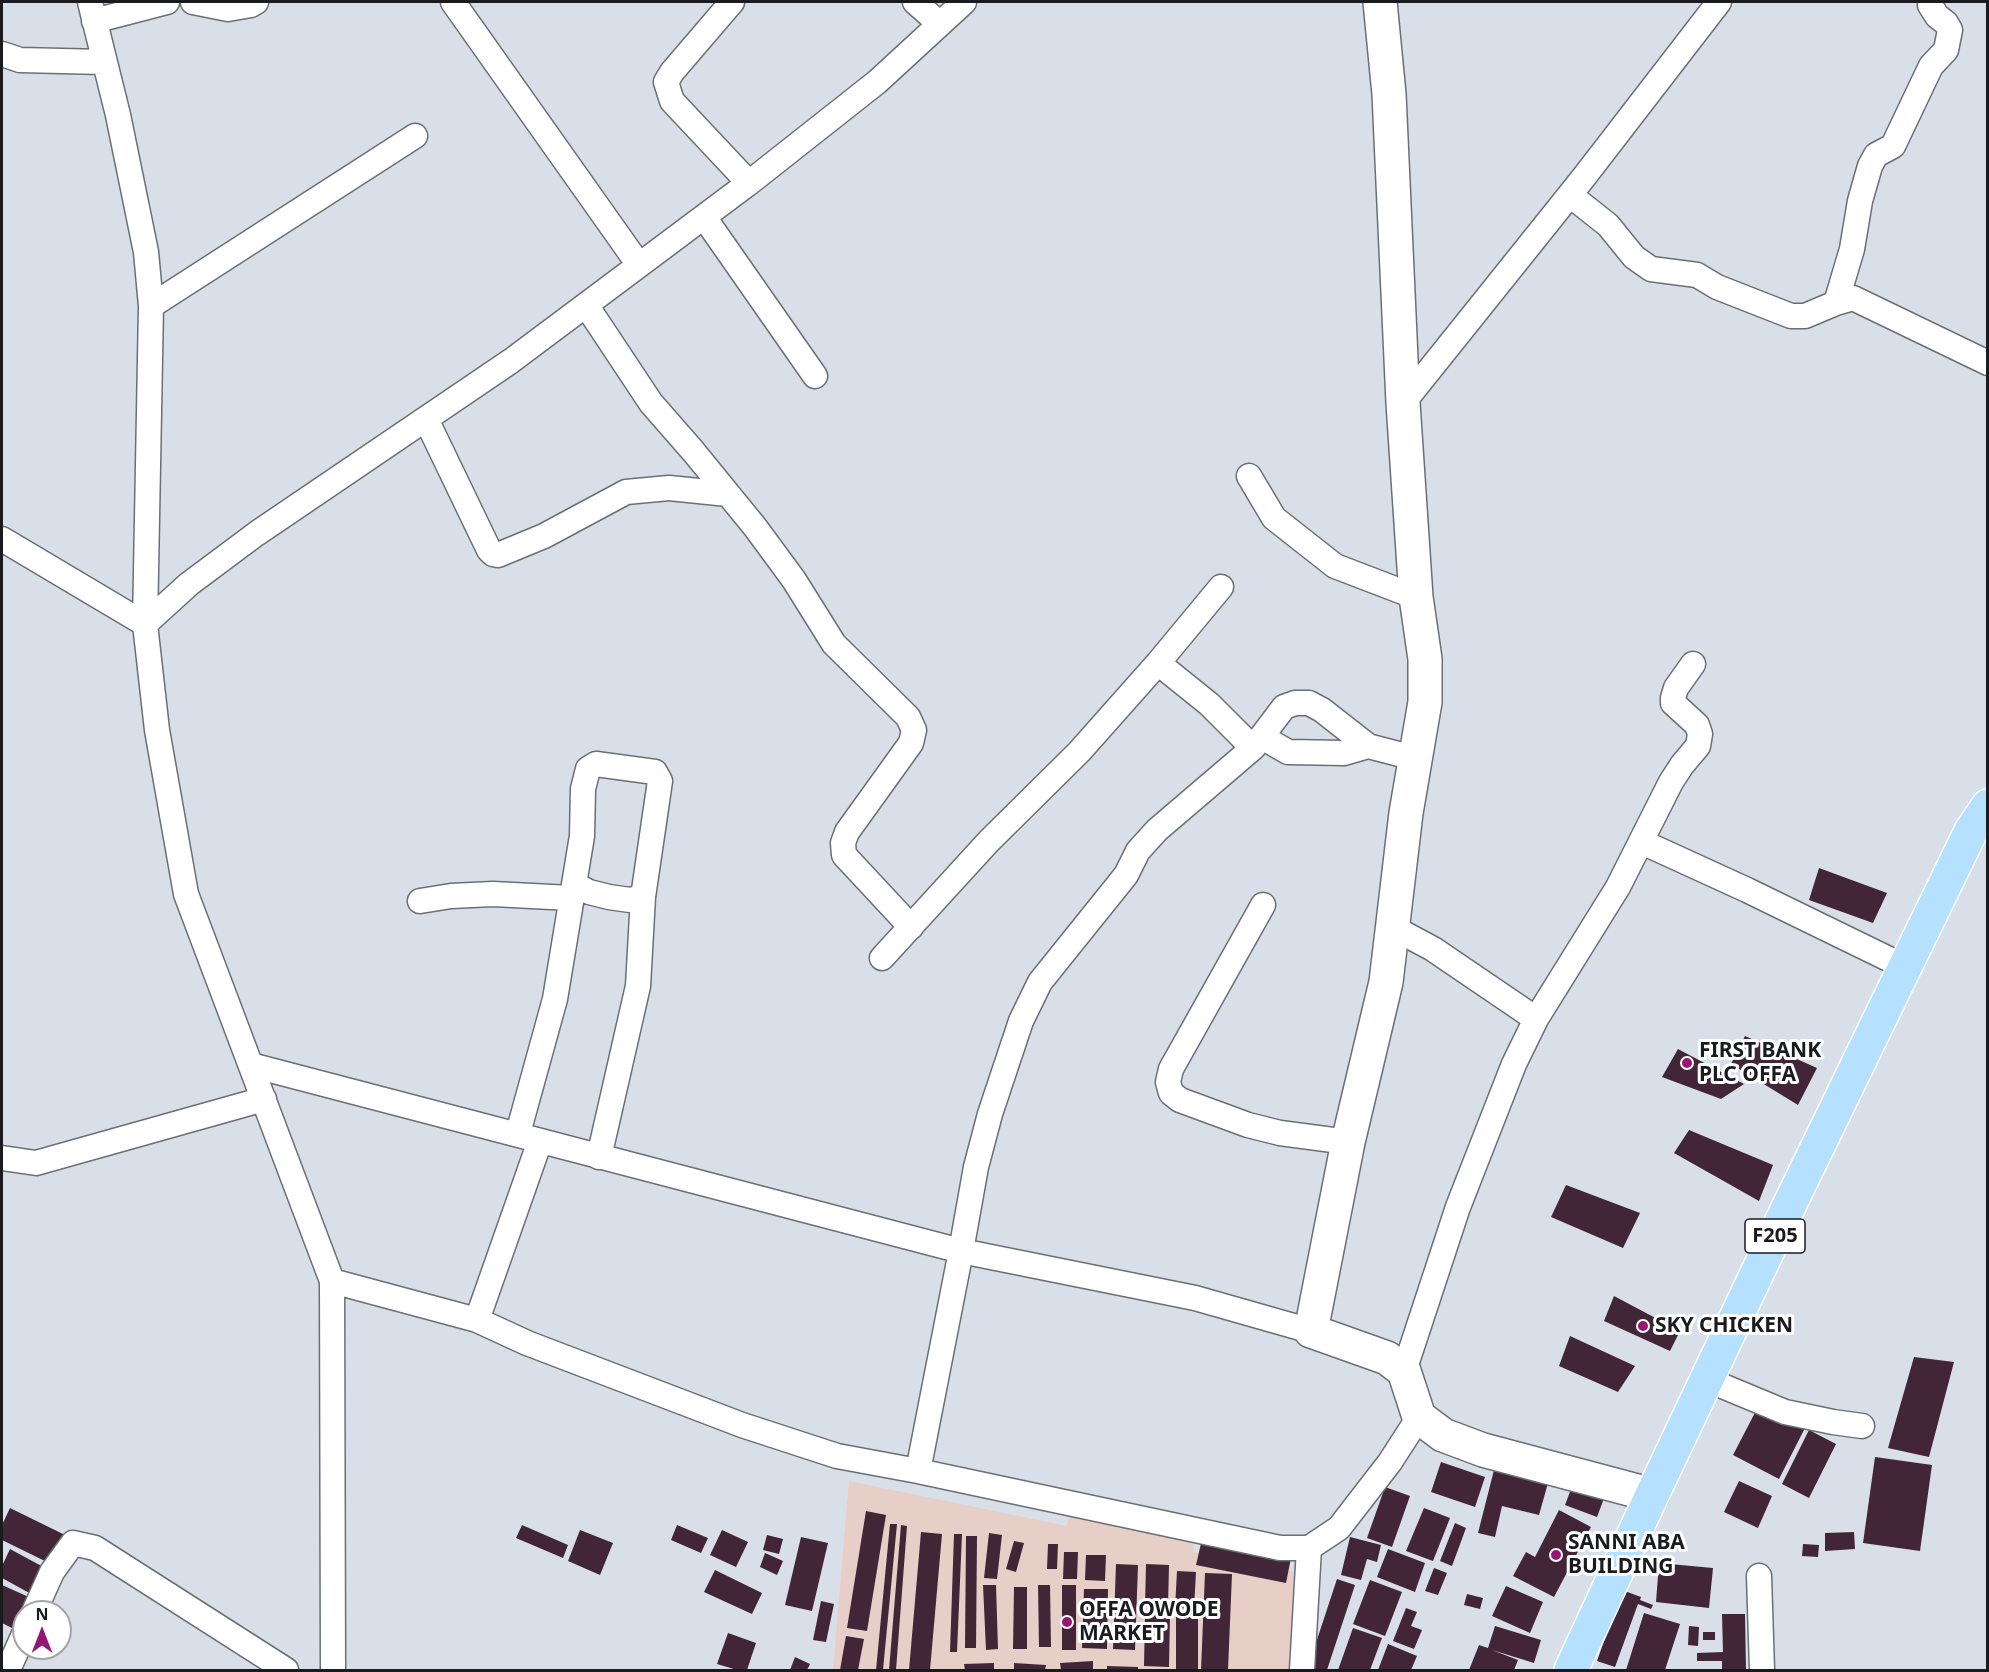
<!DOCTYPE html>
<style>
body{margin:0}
#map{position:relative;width:1989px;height:1672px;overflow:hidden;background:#d9dfe8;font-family:"Noto Sans",sans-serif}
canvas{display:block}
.frame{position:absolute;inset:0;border:3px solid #1a1b1f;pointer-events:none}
.north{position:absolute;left:12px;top:1600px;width:60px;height:60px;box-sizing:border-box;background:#fff;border:2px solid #a3a4a5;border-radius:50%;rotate:0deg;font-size:16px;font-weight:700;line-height:24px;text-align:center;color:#1a1b1f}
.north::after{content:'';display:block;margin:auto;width:21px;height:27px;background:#961771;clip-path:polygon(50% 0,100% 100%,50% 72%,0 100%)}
</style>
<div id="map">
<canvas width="1989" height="1672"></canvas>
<div class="frame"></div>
<div class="north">N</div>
</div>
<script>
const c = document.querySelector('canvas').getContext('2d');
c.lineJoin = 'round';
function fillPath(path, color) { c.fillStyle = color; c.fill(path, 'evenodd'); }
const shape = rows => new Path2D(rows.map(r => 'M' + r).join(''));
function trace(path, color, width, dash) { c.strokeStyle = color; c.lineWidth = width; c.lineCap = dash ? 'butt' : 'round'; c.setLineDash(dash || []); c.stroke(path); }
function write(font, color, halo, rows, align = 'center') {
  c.font = font + ' "Noto Sans",sans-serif'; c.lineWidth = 6; c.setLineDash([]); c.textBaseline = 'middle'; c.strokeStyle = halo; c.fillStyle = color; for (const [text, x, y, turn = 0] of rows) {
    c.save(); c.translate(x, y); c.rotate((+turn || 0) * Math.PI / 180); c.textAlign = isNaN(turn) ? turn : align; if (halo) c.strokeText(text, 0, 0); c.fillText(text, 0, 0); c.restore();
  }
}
const commercial = shape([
 [849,1481,1067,1526,1069,1514,1194,1530,1193,1552,1302,1574,1293,1670,833,1670]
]);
const building = shape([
 [1819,868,1887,893,1873,923,1809,900],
 [1745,1036,1817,1068,1798,1105,1731,1064],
 [1678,1049,1744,1084,1721,1099,1662,1077],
 [1689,1130,1773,1165,1759,1201,1674,1153],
 [1566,1185,1640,1213,1623,1248,1551,1217],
 [1614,1296,1680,1331,1670,1351,1604,1321],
 [1570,1336,1635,1366,1618,1392,1559,1366],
 [1914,1357,1954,1362,1929,1457,1888,1448],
 [1760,1403,1806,1426,1779,1479,1733,1455],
 [1809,1430,1836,1444,1809,1498,1782,1484],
 [1875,1457,1932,1465,1920,1551,1863,1543],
 [1441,1462,1485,1477,1475,1507,1431,1492],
 [1494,1470,1548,1483,1539,1515,1502,1506,1495,1537,1478,1533],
 [1574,1481,1606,1493,1597,1517,1565,1505],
 [1739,1481,1772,1496,1758,1528,1724,1512],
 [1385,1487,1410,1496,1392,1547,1367,1538],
 [10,1508,65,1535,51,1564,2,1540,2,1525],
 [1424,1508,1450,1518,1433,1561,1406,1551],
 [1559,1510,1591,1527,1554,1597,1513,1576,1526,1552,1535,1557],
 [866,1511,886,1515,867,1631,847,1628],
 [1455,1523,1466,1528,1452,1566,1440,1561],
 [890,1524,897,1524,883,1670,876,1670],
 [522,1525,568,1545,563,1558,516,1538],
 [677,1525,708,1538,701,1553,671,1540],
 [901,1525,907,1526,896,1670,889,1670],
 [580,1530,613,1543,600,1575,568,1561],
 [722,1530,748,1542,736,1567,710,1555],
 [921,1532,942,1534,930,1670,909,1670],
 [1854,1532,1855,1549,1825,1551,1825,1533],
 [989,1533,1002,1535,997,1579,984,1578],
 [954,1534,962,1534,957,1652,950,1652],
 [767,1535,783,1539,779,1554,763,1550],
 [1203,1535,1292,1553,1286,1583,1196,1565],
 [966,1536,977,1536,976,1648,965,1648],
 [801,1537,828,1543,812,1611,785,1605],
 [1350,1537,1381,1545,1377,1562,1367,1559,1361,1580,1341,1575],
 [1014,1541,1024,1543,1016,1572,1006,1569],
 [1048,1544,1058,1544,1057,1569,1047,1569],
 [1803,1544,1819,1545,1818,1557,1802,1556],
 [10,1549,47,1569,33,1595,2,1578,2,1566],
 [1388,1549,1425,1563,1415,1592,1377,1577],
 [1064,1552,1078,1552,1077,1579,1063,1579],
 [765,1553,783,1561,777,1575,760,1567],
 [1086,1555,1106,1555,1105,1581,1085,1580],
 [1659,1563,1713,1568,1709,1608,1656,1602],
 [1116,1564,1138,1565,1135,1650,1113,1649],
 [1146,1564,1169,1565,1168,1607,1145,1607],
 [1434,1568,1447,1573,1438,1595,1425,1591],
 [715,1570,762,1593,752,1614,704,1592],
 [1177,1571,1196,1572,1194,1609,1175,1608],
 [1205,1573,1232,1574,1228,1670,1201,1670],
 [1337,1579,1355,1585,1327,1670,1307,1670],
 [1370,1580,1402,1592,1385,1636,1353,1624],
 [2,1585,31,1598,16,1630,2,1623],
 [983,1585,996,1585,998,1649,986,1650],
 [1038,1585,1050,1585,1051,1647,1039,1647],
 [1062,1585,1076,1585,1076,1650,1062,1650],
 [1506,1586,1543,1602,1530,1633,1492,1616],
 [1014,1587,1027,1587,1027,1649,1013,1649],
 [1084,1589,1108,1589,1107,1649,1082,1648],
 [1622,1590,1641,1597,1640,1600,1653,1605,1651,1609,1638,1604,1615,1667,1597,1661],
 [1467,1594,1483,1598,1480,1609,1464,1605],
 [821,1601,834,1604,826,1642,813,1640],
 [1406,1608,1417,1612,1411,1626,1422,1630,1414,1649,1393,1641],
 [1644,1613,1680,1624,1665,1670,1626,1670],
 [1145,1614,1170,1614,1169,1667,1144,1666],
 [1176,1614,1198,1614,1198,1670,1176,1670],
 [1722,1614,1745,1614,1746,1670,1722,1670,1722,1661,1697,1661,1697,1653,1723,1652],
 [1495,1626,1541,1640,1534,1663,1492,1650,1518,1660,1514,1670,1469,1670,1479,1645,1488,1648],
 [1689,1626,1699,1627,1698,1646,1688,1645],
 [1353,1628,1382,1638,1370,1670,1338,1670],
 [1703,1632,1715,1632,1715,1640,1703,1640],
 [728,1633,756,1643,747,1670,737,1670,717,1664],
 [846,1636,864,1639,858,1670,840,1670],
 [1388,1644,1417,1656,1411,1670,1378,1670],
 [795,1657,810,1664,807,1670,790,1670],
 [1093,1661,1093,1670,1061,1670,1060,1663],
 [994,1663,994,1670,965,1670,964,1664],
 [1014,1663,1046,1665,1045,1670,1014,1670],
 [1107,1666,1138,1667,1138,1670,1107,1670]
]);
const street = shape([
 [90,2,118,115,146,252,151,306,145,624,157,730,186,894,332,1281,333,1670],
 [193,2,228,9,251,5,256,2],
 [453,2,639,265],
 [732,2,672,72,666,82,672,101,749,183],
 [915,2,940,24],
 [94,21,167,2],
 [2,54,20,60,104,62],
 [1570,195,1608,225,1634,257,1651,269,1697,275,1717,287,1791,316,1805,316,1836,303,1853,298,1988,363],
 [704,217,815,376],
 [1836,303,1852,249,1860,201,1870,166,1876,155,1893,146,1931,66,1946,50,1950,30,1946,23,1937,16,1930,5,1931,2],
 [586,305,651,403,693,451,755,527,794,580,834,644,908,717,914,730,911,743,847,832,843,843,844,855,911,927],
 [151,306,415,136],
 [1403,403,1584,177,1719,2],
 [426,419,489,550,493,554,498,555,544,536,626,492,669,488,728,494],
 [1249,476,1274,518,1335,566,1416,597],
 [2,539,145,624],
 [145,624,189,584,256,534,511,361,749,183,877,82,964,2],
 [1158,663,1209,704,1253,748],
 [1262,737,1288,752,1344,753,1368,746,1414,758],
 [1642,842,1747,890,1905,967],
 [574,884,589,892,609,897,630,900,643,897],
 [420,901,451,896,493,894,571,898],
 [1263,905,1171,1069,1168,1082,1171,1093,1180,1100,1248,1125,1280,1133,1348,1142],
 [1392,927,1433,949,1536,1019],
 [882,958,989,841,1079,752,1158,663,1221,587],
 [251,1065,961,1251,1195,1298,1311,1331],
 [518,1133,555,999,582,836,583,789,588,769,596,764,655,772,660,781,643,897,638,986,599,1157],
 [2,1158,36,1163,264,1099],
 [332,1281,477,1320,527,1343,742,1425,837,1456,918,1471,1280,1548,1309,1548,1339,1528,1390,1462,1419,1417],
 [477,1320,540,1141],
 [1404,1371,1458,1207,1514,1064,1536,1019,1618,887,1671,782,1682,765,1698,746,1700,734,1697,725,1673,703,1673,698,1676,688,1693,664],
 [1708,1380,1785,1412,1833,1422,1862,1426],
 [918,1471,961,1251,976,1167,990,1114,1021,1021,1040,982,1126,875,1138,851,1157,830,1253,748,1284,707,1295,703,1309,703,1322,710,1368,746],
 [1759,1576,1762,1670],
 [34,1612,52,1572,73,1543,95,1548,286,1670],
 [8,1670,24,1634],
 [1302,1670,1309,1548]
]);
const secondary = shape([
 [1380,2,1389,94,1403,403,1416,597,1425,659,1425,702,1406,813,1386,982,1348,1142,1311,1331,1387,1358,1404,1371,1419,1417,1443,1435,1483,1450,1652,1495]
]);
const primary = shape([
 [1571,1670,1652,1495,1787,1210,1971,831,1988,806]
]);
const markers = [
 [1687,1063,6,"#961771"],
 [1643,1326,6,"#961771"],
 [1556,1555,6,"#961771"],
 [1067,1622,6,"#961771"]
];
const shields = [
 [1775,1236,60]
];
const shieldNames = [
 ["F205",1775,1236]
];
const poiNames = [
 ["FIRST BANK",1699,1051],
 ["PLC OFFA",1699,1075],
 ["SKY CHICKEN",1655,1326],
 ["SANNI ABA",1568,1543],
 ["BUILDING",1568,1567],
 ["OFFA OWODE",1079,1610],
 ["MARKET",1079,1634]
];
fillPath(commercial, '#e7cec7');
fillPath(building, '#432538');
trace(street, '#6a6f77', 27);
trace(secondary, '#6a6f77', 36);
trace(primary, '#fff', 36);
trace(street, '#fff', 24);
trace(secondary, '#fff', 33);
trace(primary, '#b5e0fe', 33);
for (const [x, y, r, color] of markers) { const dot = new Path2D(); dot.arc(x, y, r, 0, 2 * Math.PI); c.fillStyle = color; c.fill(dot); trace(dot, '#fff', 2); }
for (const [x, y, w] of shields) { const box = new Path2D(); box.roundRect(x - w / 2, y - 17, w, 34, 4.5); c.fillStyle = '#fff'; c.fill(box); trace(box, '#1a1b1f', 1.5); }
write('bold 20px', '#1a1b1f', null, shieldNames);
write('bold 21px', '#1a1b1f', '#fff', poiNames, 'left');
</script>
